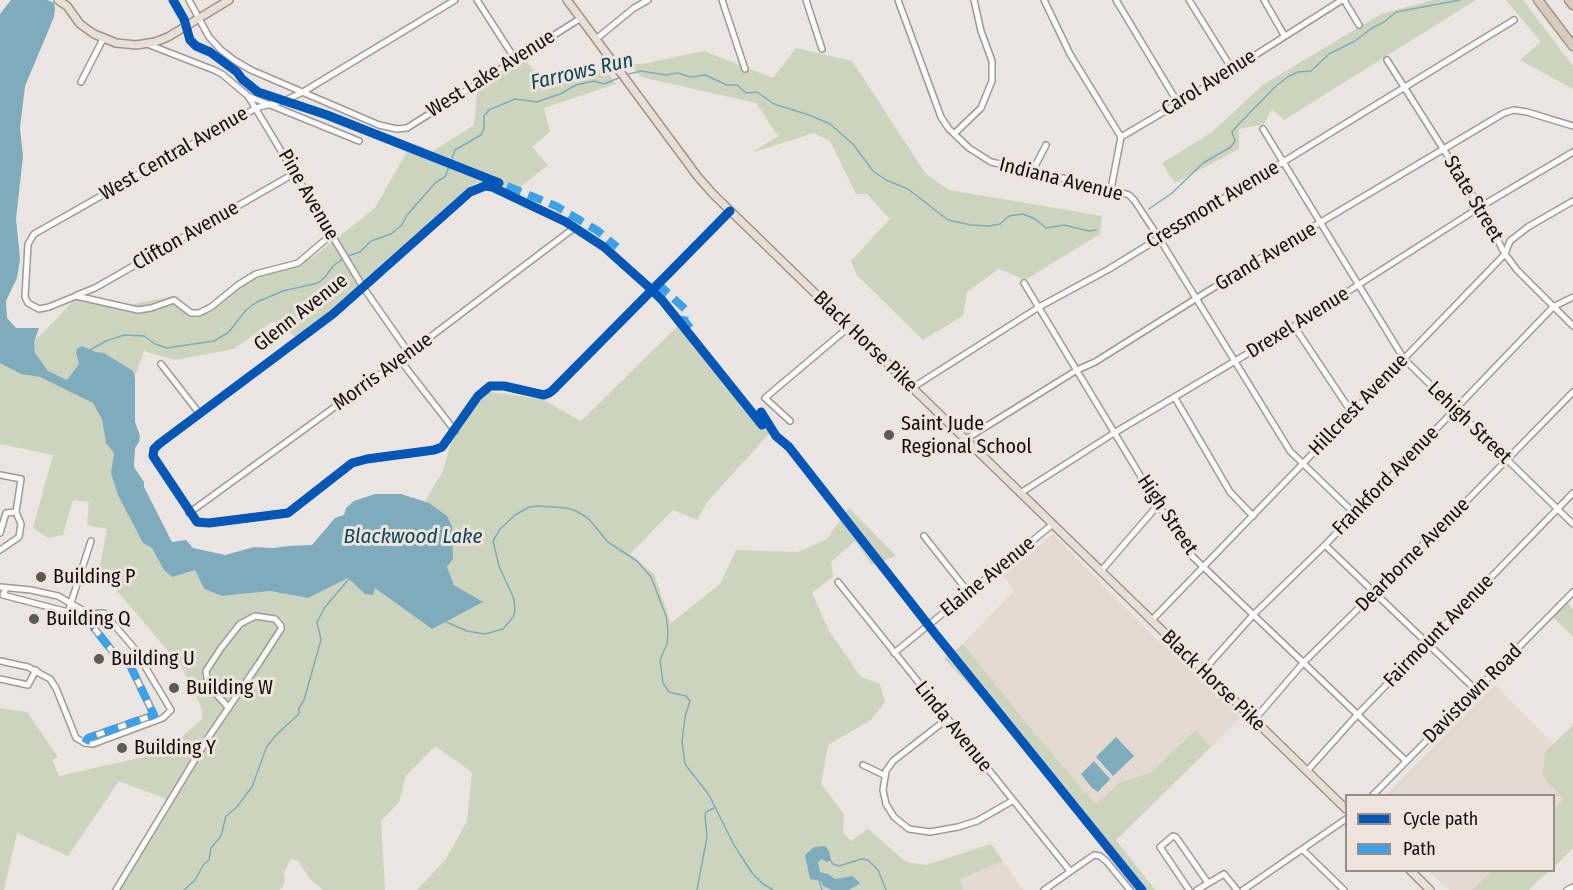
<!DOCTYPE html>
<style>
body{margin:0}
#map{position:relative;width:1573px;height:890px;overflow:hidden;background:#eae5e1;font-family:"Fira Sans Condensed",sans-serif}
canvas{display:block}
.legend{position:absolute;left:1345px;top:794px;width:210px;height:78px;box-sizing:border-box;background:#eee4dd;border:2px solid #968e89;margin:0;padding:8px 10px;list-style:none;font-size:18px;color:#110e0b}
.legend li{display:flex;align-items:center;gap:12px;height:30px}
.legend b{width:30px;border:2px solid #968e89}
</style>
<div id="map">
<canvas width="1573" height="890"></canvas>
<ul class="legend">
<li><b style="height:8px;background:#0057b8"></b>Cycle path</li>
<li><b style="height:8px;background:#3da1e9"></b>Path</li>
</ul>
</div>
<script>
const c = document.querySelector('canvas').getContext('2d');
c.lineJoin = 'round';
function fillPath(path, color) { c.fillStyle = color; c.fill(path, 'evenodd'); }
const shape = rows => new Path2D(rows.map(r => 'M' + r).join(''));
function trace(path, color, width, dash) { c.strokeStyle = color; c.lineWidth = width; c.lineCap = dash ? 'butt' : 'round'; c.setLineDash(dash || []); c.stroke(path); }
function write(font, color, halo, rows, align = 'center') {
  c.font = font + ' "Fira Sans Condensed",sans-serif'; c.lineWidth = 6; c.setLineDash([]); c.textBaseline = 'middle'; c.strokeStyle = halo; c.fillStyle = color; for (const [text, x, y, turn = 0] of rows) {
    c.save(); c.translate(x, y); c.rotate((+turn || 0) * Math.PI / 180); c.textAlign = isNaN(turn) ? turn : align; if (halo) c.strokeText(text, 0, 0); c.fillText(text, 0, 0); c.restore();
  }
}
const built = shape([
 [1053,534,1152,635,1243,716,1211,747,1194,730,1150,773,1120,782,1096,804,1046,747,963,644,1014,591,1003,576],
 [1495,685,1554,745,1545,753,1563,800,1554,809,1554,796,1385,796],
 [1003,861,1023,890,963,890,960,879],
 [1429,871,1492,871,1472,890,1450,890]
]);
const green = shape([
 [1433,0,1476,0,1284,120,1272,109,1264,124,1239,129,1239,149,1175,183,1162,163,1211,133,1264,84,1381,14],
 [1506,0,1523,0,1573,66,1573,89,1520,60,1541,42],
 [796,48,852,61,926,174,949,190,1102,216,1100,234,1025,280,999,269,967,292,963,316,923,340,857,275,851,261,890,219,867,194,856,194,830,141,814,133,751,153,778,136,756,103,641,77,631,64,642,64,704,51,773,78],
 [522,56,541,79,605,69,616,84,544,108,550,132,532,147,548,165,510,195,477,182,370,284,297,338,273,321,234,349,175,360,144,351,135,376,118,495,195,570,204,589,222,596,270,591,308,598,348,578,374,587,454,585,447,567,451,523,425,501,443,471,457,421,483,391,542,399,581,421,681,323,770,433,708,501,697,520,673,510,630,554,654,574,671,623,720,584,736,550,798,552,827,539,849,508,896,556,872,565,855,541,831,562,833,577,812,593,829,631,861,677,880,684,885,702,871,720,828,745,821,784,844,814,843,833,851,841,868,829,906,862,926,865,991,844,1003,861,960,879,963,890,417,890,446,859,467,821,472,772,435,746,406,776,399,802,381,821,385,890,323,890,311,880,298,861,291,859,284,872,285,882,280,890,116,890,169,800,119,781,68,856,17,833,4,890,0,890,0,708,27,712,58,757,52,760,59,776,165,752,203,718,200,704,181,666,99,570,107,529,87,525,89,502,73,500,63,535,48,538,33,528,53,455,0,444,0,363,2,364,43,333,75,299,124,306,173,296,196,318,230,289,313,257,375,208,406,153,416,146,430,153,474,125,478,83],
 [1567,602,1573,609,1573,637,1553,617],
 [963,644,1046,747,1096,804,1120,782,1150,773,1195,730,1211,747,1116,840,1155,890,1138,890,1025,743,944,659],
 [1573,725,1573,848,1554,867,1554,809,1563,799,1543,776,1545,752],
 [1492,870,1549,870,1549,871,1529,890,1472,890]
]);
const water = shape([
 [11,0,47,0,54,3,55,8,54,17,25,86,20,128,23,156,16,219,20,259,17,278,6,301,7,318,16,328,39,328,34,342,35,353,48,371,67,380,79,364,76,352,77,349,82,346,95,352,104,353,133,371,135,378,135,422,140,436,139,442,135,448,134,467,144,482,144,487,172,542,186,540,193,548,225,555,254,547,273,548,289,546,312,545,335,518,344,515,346,508,354,501,375,494,401,494,429,503,447,516,452,526,453,559,447,567,454,585,483,602,432,629,375,588,373,595,365,594,348,578,308,598,270,591,222,596,204,589,195,570,172,577,164,570,152,548,143,543,118,495,111,473,114,453,106,443,102,419,93,403,40,377,21,374,0,363,0,14],
 [1116,737,1134,756,1113,776,1096,757],
 [1094,761,1110,779,1098,792,1092,788,1081,774],
 [825,846,829,851,831,860,827,862,822,859,818,862,820,872,828,874,835,879,852,876,860,883,856,886,848,890,832,890,823,886,821,881,810,879,805,855,814,847]
]);
const stream = shape([
 [625,75,641,71,666,75,678,73,690,77,705,75,727,85,737,85,746,93,757,92,774,104,809,115,830,124,853,144,873,171,886,180,908,189,948,220,971,225,989,226,1000,224,1009,216,1023,214,1035,219,1046,228,1064,225,1089,231,1096,230],
 [1149,209,1172,193,1203,163,1231,147,1235,141,1232,132,1237,126,1275,87,1289,76,1298,72,1311,71,1329,54,1355,41,1372,28,1384,22,1396,12,1460,0],
 [348,256,360,252,371,241,391,234,402,225,407,215,436,182,445,177,455,150,481,135,484,128,484,116,489,110,515,99,537,102,560,94,576,85,594,81,604,84,621,77],
 [90,350,106,341,124,335,144,336,155,344,167,348,214,341,229,332,246,310,257,302,283,291,318,283,325,277,333,266,344,258],
 [444,621,467,631,485,634,503,629,513,617,515,611,514,599,499,566,493,541,500,529,515,515,529,507,538,506,567,508,576,511,588,518,608,542,637,561,651,577,666,616,668,631,667,644,660,660,663,683,669,692,686,696,690,701,685,717,682,742,685,764,709,795,734,845,752,873,763,884,773,890],
 [830,860,833,864,839,866,861,859,868,860,878,870,886,890],
 [819,880,822,890],
 [184,890,195,880,204,864,209,860,211,848,221,836,226,816,236,808,252,787,267,746,278,733,299,714,299,708,304,700,321,640,317,622,325,607,349,579],
 [697,890,707,837,705,815,706,812,714,808]
]);
const minor = shape([
 [189,0,209,37,221,50,234,60,251,70,379,125,397,129,407,128,581,18],
 [477,0,515,59],
 [722,0,745,69],
 [806,0,822,49],
 [898,0,941,117,949,129,969,148,991,162,1111,189,1129,195,1134,200,1159,238,1290,451,1355,514],
 [1044,0,1070,54,1121,137],
 [1116,0,1178,103],
 [1189,0,1232,69],
 [1264,0,1284,35],
 [1344,0,1359,25],
 [596,39,634,8,648,0],
 [147,44,214,70,222,74,248,96,359,141],
 [1387,60,1480,207,1505,254,1517,270,1573,326],
 [81,82,103,39],
 [248,96,363,287,409,353],
 [1263,129,1404,359,1573,524],
 [954,134,981,108,992,81,992,61,981,31,974,0],
 [1032,172,1046,145],
 [1111,189,1121,137,1194,94,1342,0],
 [730,211,668,274,652,290,552,391,549,393,544,395,504,386,490,386,478,396,442,447,434,450,367,459,352,463,288,513,209,523,197,522,153,456,154,449,159,444,333,314,470,192,485,186,492,187,566,222,604,247,652,290,662,300,762,425],
 [331,235,298,263,256,274,238,285,211,307,199,313,191,313,174,300,151,308,138,310,76,296,49,307,39,309,28,303,25,297,28,244,34,234,256,108,286,100,303,92,455,0],
 [1024,283,1158,505,1193,557,1406,761],
 [77,295,95,288,295,173],
 [1294,326,1352,413],
 [400,360,455,431],
 [161,364,199,413],
 [912,388,1039,307,1109,269,1514,20],
 [1175,398,1230,492,1253,516],
 [790,421,765,398,849,327],
 [966,439,1077,370,1095,362,1264,256,1504,113,1514,110,1527,112,1573,126],
 [0,475,21,479,16,512,6,513,0,533],
 [1022,492,1114,433,1294,326,1480,207,1573,152],
 [189,513,409,353,574,228],
 [924,536,969,593],
 [1325,545,1477,691],
 [0,550,19,537,21,524,16,512],
 [1101,571,1158,505],
 [838,582,1070,871],
 [0,587,31,590,58,596,89,614,104,613,134,648,171,710,163,718,93,744,85,743,76,738,56,688,50,679,28,667,0,661],
 [6,588,3,595,68,612,91,541],
 [1151,621,1505,254,1510,241,1528,227,1573,201],
 [894,653,1053,524],
 [1203,671,1254,614,1325,545,1553,307,1573,297],
 [0,679,28,685,36,670],
 [947,719,893,761,886,771,883,790,886,804,894,817,909,829,930,832,958,827,977,821,1012,801],
 [1254,720,1304,662,1448,520,1573,392],
 [85,743,88,738,154,715,129,663,120,661,94,628,89,614],
 [863,765,884,775],
 [1307,771,1358,714,1573,493],
 [1372,796,1573,592],
 [1303,850,1344,890],
 [116,890,208,738,259,663,281,629,281,626,275,619,255,616,240,624,221,648,206,671,208,685,228,707],
 [1044,890,1094,855,1100,856,1107,862,1130,890],
 [1189,890,1160,847,1173,836,1176,837,1208,883],
 [1197,890,1224,874,1237,890],
 [1243,890,1346,819],
 [1567,890,1573,887]
]);
const major = shape([
 [58,0,67,6,80,24,94,34,116,43,136,45,155,42,168,37,229,0],
 [567,0,698,177,714,195,1346,809],
 [1410,870,1430,890]
]);
const highway = shape([
 [1538,0,1573,46],
 [1569,0,1573,5]
]);
const quiet = shape([
 [507,186,556,206,598,231,617,247],
 [657,283,686,310,684,320,690,328],
 [85,743,88,738,154,715,129,663,120,661,94,628,89,614]
]);
const cycleway = shape([
 [173,0,184,19,190,40,196,46,210,52,237,72,242,79,258,92,327,115,499,183],
 [730,211,668,274,652,290,552,391,549,393,544,395,504,386,490,386,478,396,442,447,434,450,367,459,352,463,288,513,209,523,197,522,153,456,154,449,159,444,333,314,470,192,485,186,492,187,566,222,604,247,652,290,662,300,762,425],
 [761,412,776,436,789,447,933,631,1142,890]
]);
const markers = [
 [889,435,6,"#5d5956"],
 [41,577,6,"#5d5956"],
 [34,619,6,"#5d5956"],
 [99,659,6,"#5d5956"],
 [174,688,6,"#5d5956"],
 [122,748,6,"#5d5956"]
];
const streetNames = [
 ["West Lake Avenue",491,74,-32],
 ["Carol Avenue",1209,83,-32],
 ["West Central Avenue",174,154,-30],
 ["Indiana Avenue",1061,180,14],
 ["Pine Avenue",308,195,60],
 ["State Street",1473,199,59],
 ["Cressmont Avenue",1213,205,-31],
 ["Clifton Avenue",186,236,-30],
 ["Grand Avenue",1266,257,-31],
 ["Glenn Avenue",301,313,-38],
 ["Drexel Avenue",1298,323,-32],
 ["Black Horse Pike",865,342,44],
 ["Morris Avenue",383,372,-36],
 ["Hillcrest Avenue",1359,405,-46],
 ["Lehigh Street",1469,423,44],
 ["Frankford Avenue",1386,481,-46],
 ["High Street",1167,515,56],
 ["Dearborne Avenue",1413,555,-45],
 ["Elaine Avenue",988,577,-39],
 ["Fairmount Avenue",1439,631,-46],
 ["Black Horse Pike",1213,681,44],
 ["Davistown Road",1473,694,-45],
 ["Linda Avenue",953,727,51]
];
const poiNames = [
 ["Saint Jude",901,424],
 ["Regional School",901,447],
 ["Building P",53,577],
 ["Building Q",46,619],
 ["Building U",111,659],
 ["Building W",186,688],
 ["Building Y",134,748]
];
const waterNames = [
 ["Farrows Run",582,72,-13],
 ["Blackwood Lake",413,537]
];
fillPath(built, '#e4d9d0');
fillPath(green, '#cdd4bd');
fillPath(water, '#7eacbd');
trace(stream, '#7eacbd', 1.5);
trace(minor, '#9e9a97', 8);
trace(major, '#a29384', 10);
trace(highway, '#a29384', 11);
trace(minor, '#fcfbfa', 5);
trace(major, '#e7dfd7', 7);
trace(highway, '#d8ccbe', 8);
trace(quiet, '#3da1e9', 8, [15, 8]);
trace(cycleway, '#0057b8', 9);
for (const [x, y, r, color] of markers) { const dot = new Path2D(); dot.arc(x, y, r, 0, 2 * Math.PI); c.fillStyle = color; c.fill(dot); trace(dot, '#eee4dd', 2); }
write('20px', '#110e0b', '#eee4dd', streetNames);
write('20px', '#110e0b', '#eee4dd', poiNames, 'left');
write('italic 21px', '#0a4759', '#eee4dd', waterNames);
</script>
